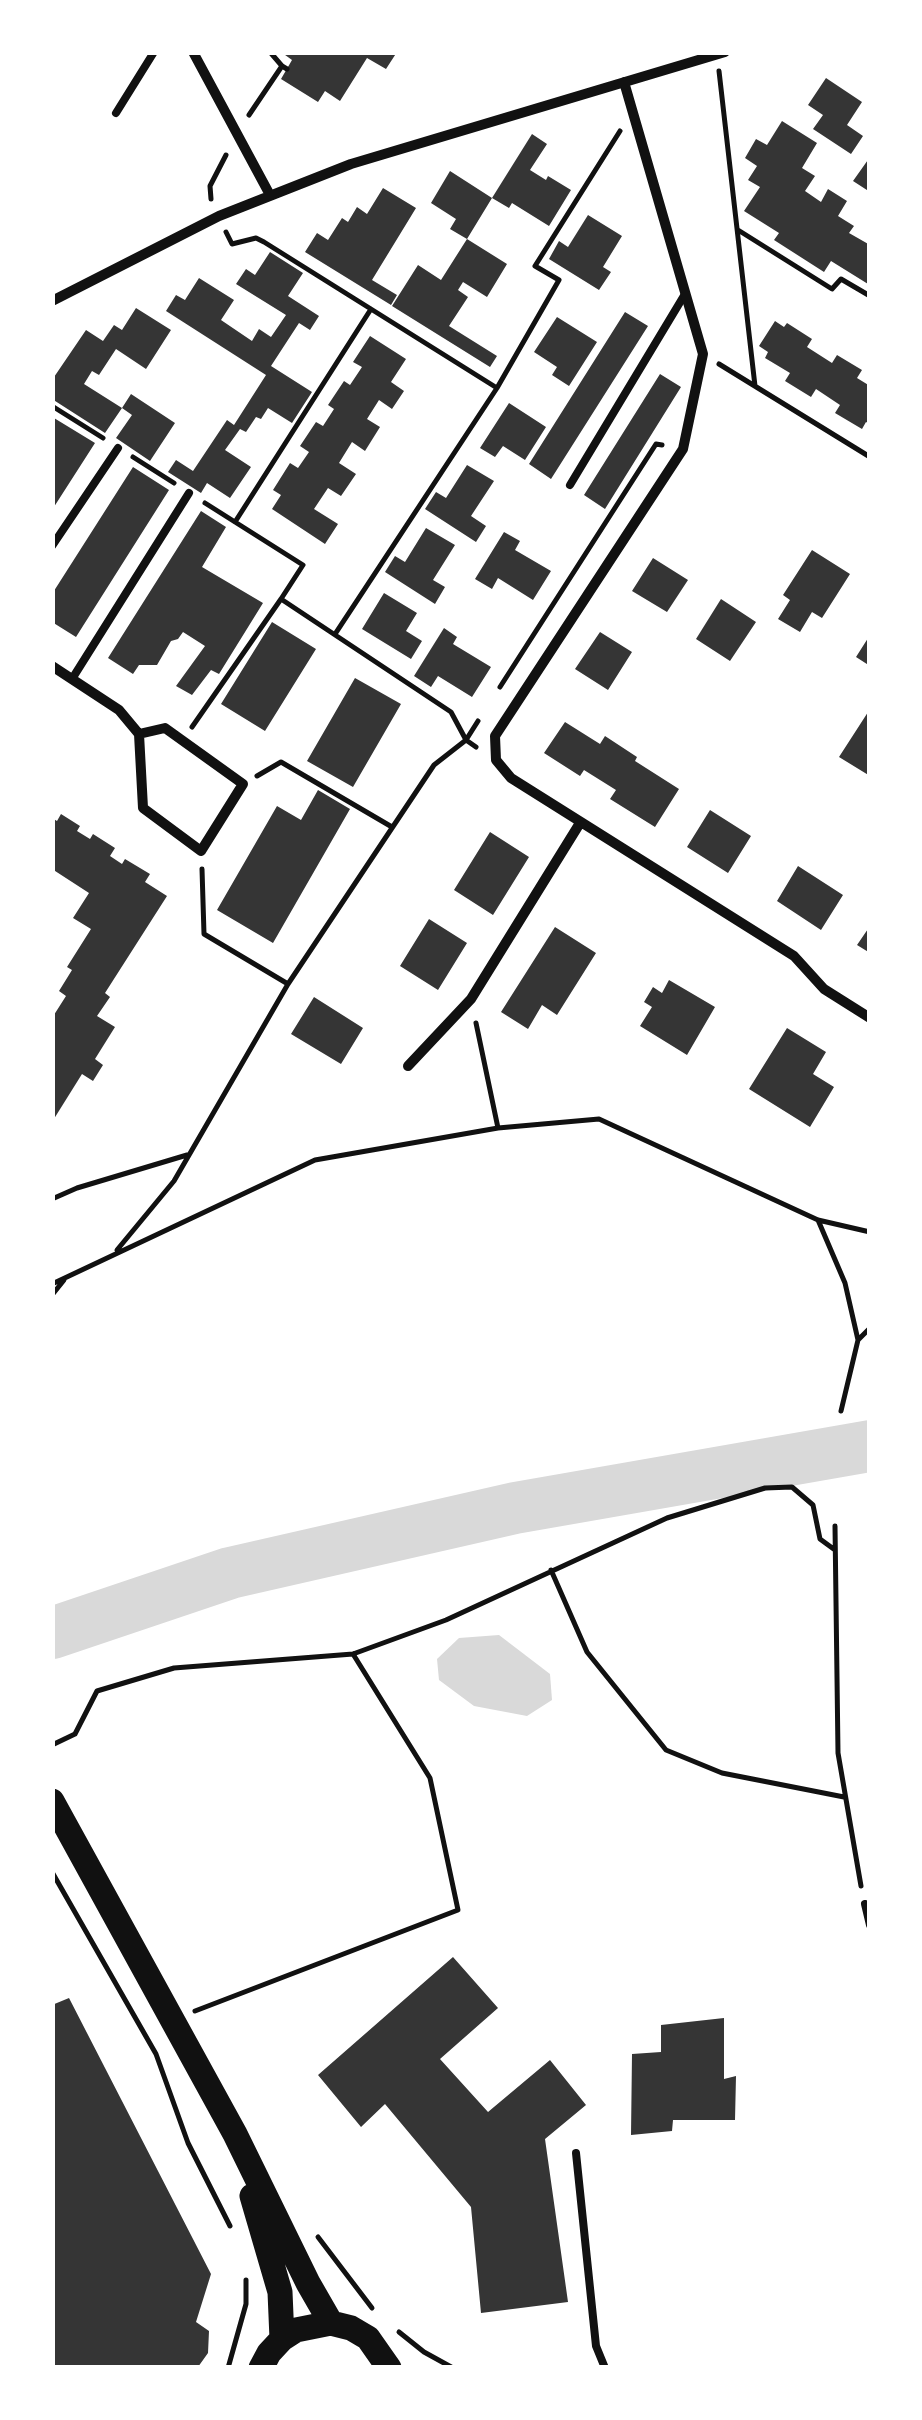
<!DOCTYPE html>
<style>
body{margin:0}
#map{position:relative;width:922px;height:2420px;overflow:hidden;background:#fff;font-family:"Fira Sans",sans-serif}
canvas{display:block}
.frame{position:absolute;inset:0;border:55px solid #fff;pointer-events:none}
</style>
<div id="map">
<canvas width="922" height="2420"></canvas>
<div class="frame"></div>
</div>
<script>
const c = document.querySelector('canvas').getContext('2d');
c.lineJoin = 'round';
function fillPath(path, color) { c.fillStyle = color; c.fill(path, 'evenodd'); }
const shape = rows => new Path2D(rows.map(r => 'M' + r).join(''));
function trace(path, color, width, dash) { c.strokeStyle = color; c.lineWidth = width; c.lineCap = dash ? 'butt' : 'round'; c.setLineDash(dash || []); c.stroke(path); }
const water = shape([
 [499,1635,550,1674,552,1700,527,1716,474,1706,439,1680,437,1659,459,1638]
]);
const river = shape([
 [52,1633,230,1573,515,1508,870,1446]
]);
const building = shape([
 [281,52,397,52,386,69,367,58,340,101,325,91,318,102,281,79,292,60],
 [826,78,862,102,847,125,863,136,851,154,813,129,823,115,808,105],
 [782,121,817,143,802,168,815,176,805,191,821,202,828,189,847,201,838,216,854,226,849,233,870,245,868,284,831,261,824,272,774,240,779,233,744,211,760,187,748,180,757,166,745,158,756,139,767,145],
 [532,134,547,144,530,170,546,180,548,176,571,190,549,226,512,203,509,208,492,198],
 [870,157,870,192,853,181],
 [450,171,492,198,467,239,450,229,456,219,431,203],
 [383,188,416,208,372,280,397,295,391,305,305,252,317,233,328,240,342,218,348,222,357,207,367,214],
 [588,215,622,236,603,267,611,272,599,290,549,259,559,241,568,247],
 [467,239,507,264,487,297,463,282,458,290,468,297,449,326,497,356,490,367,392,306,418,265,441,280],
 [270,252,303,273,288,296,319,316,310,330,299,323,271,366,312,392,292,423,268,408,261,419,256,417,246,432,240,429,225,450,251,467,230,498,207,483,201,493,168,472,176,460,193,471,227,420,234,425,266,375,166,311,176,295,185,300,199,278,234,300,221,320,252,341,259,329,271,337,286,315,236,284,246,269,255,275],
 [136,308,171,330,146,369,116,349,99,375,92,371,84,384,122,408,105,433,52,399,52,380,86,330,103,341,114,325,122,330],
 [625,312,648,326,551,479,529,464],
 [557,317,597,342,569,386,552,375,557,367,534,352],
 [775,321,784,327,787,323,812,339,807,347,832,363,837,355,862,370,857,378,870,386,870,424,866,422,862,429,835,413,840,405,816,389,811,397,785,381,790,373,765,358,768,352,759,346],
 [370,336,406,359,391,382,404,391,392,409,379,400,367,419,380,427,365,451,352,442,339,463,356,474,341,496,328,488,314,509,338,524,325,544,272,509,281,495,273,490,290,463,298,468,309,452,300,446,316,422,323,426,334,409,328,405,344,381,350,385,362,367,353,362],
 [660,374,681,387,605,509,584,495],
 [131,394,175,423,150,461,116,438,132,415,122,408],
 [509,403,546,427,525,460,503,446,495,457,480,448],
 [54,418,95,443,52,510,52,420],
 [467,465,494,481,471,516,486,526,476,542,425,509,436,492,446,498],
 [133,467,169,490,76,637,52,622,52,594],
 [201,511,226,527,202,567,263,603,219,674,211,670,192,695,176,686,205,646,183,632,178,639,171,641,157,665,139,665,133,674,108,658],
 [426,528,455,545,433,580,445,587,435,604,385,572,395,556,405,562],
 [504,532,520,541,515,550,551,571,533,600,498,578,492,589,475,579],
 [812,550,850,574,822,618,812,612,800,632,778,619,790,600,783,595],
 [653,558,688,580,667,612,632,591],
 [384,593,417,613,406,631,422,641,411,659,362,629],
 [721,599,756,622,730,661,696,639],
 [272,622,316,649,265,731,221,704],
 [444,628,457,637,453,644,491,667,472,697,438,676,431,687,414,676],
 [600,632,632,652,608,690,575,669],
 [870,635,870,666,856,657],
 [355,678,401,704,353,787,307,761],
 [870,709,870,776,839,757],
 [565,722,600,744,605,736,637,757,635,761,679,789,655,827,610,799,616,790,584,770,580,776,544,753],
 [318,790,350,809,273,943,217,910,277,806,301,820],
 [710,810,751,836,728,873,687,847],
 [61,814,80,826,77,831,90,839,93,834,115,848,110,856,122,864,125,859,150,874,145,882,167,896,105,993,110,997,97,1016,115,1027,95,1059,103,1065,93,1081,82,1074,52,1122,52,1018,66,996,59,991,72,970,67,967,91,929,73,918,89,893,52,869,52,818,57,821],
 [490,832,529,857,493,915,454,890],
 [798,866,843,895,821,930,777,901],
 [429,919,467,943,438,990,400,966],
 [870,926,870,953,857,945],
 [555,927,596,953,557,1015,542,1005,528,1029,501,1012],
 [669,980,715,1007,687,1055,640,1026,652,1007,644,1002,653,987,662,993],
 [314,997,363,1028,341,1064,291,1034],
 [787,1028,826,1052,813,1074,834,1087,810,1127,749,1089],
 [453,1957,498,2008,440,2059,488,2112,550,2060,586,2105,545,2139,568,2302,481,2313,471,2207,385,2104,361,2127,318,2075],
 [69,1998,211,2274,196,2322,209,2331,208,2353,198,2367,52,2368,52,2005],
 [724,2018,724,2079,736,2076,735,2120,673,2120,672,2131,631,2135,632,2054,661,2052,661,2025]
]);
const path = shape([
 [270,52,282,66],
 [719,71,755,386],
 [249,115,282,66,287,69],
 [211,199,210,186,226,155],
 [738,230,832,289,841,279,870,296],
 [226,232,232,244,256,238,264,242,497,388],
 [719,364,870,457],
 [52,406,103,438],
 [133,457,174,483],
 [205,503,303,565,281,599],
 [235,522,371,309],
 [335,634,497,388,559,280,535,266,620,131],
 [500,687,656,444,662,445],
 [192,727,281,599,451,712,466,740,476,747],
 [257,776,281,762,392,827],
 [202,869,204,934,288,984,434,765,466,740,478,721],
 [52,938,52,959],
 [476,1023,498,1128],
 [52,1199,77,1188,187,1155],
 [818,1220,845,1283,858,1340],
 [117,1250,174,1181,288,984],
 [52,1284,315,1160,498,1128,599,1119,818,1220,870,1232],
 [52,1295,64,1280],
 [841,1411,858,1340,870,1328],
 [835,1526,838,1753,861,1886],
 [551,1570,587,1652,666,1750,722,1773,844,1797],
 [52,1745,75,1734,97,1691,174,1668,353,1654,446,1620,667,1518,765,1488,792,1487,813,1505,820,1539,835,1550],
 [52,1872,156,2054,188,2143,230,2226],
 [195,2011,458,1910,430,1778,353,1654],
 [318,2237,372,2308],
 [399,2332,424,2352,453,2368],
 [228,2368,246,2304,246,2280]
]);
const service = shape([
 [116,113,154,52],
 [570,485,685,294],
 [52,546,118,448],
 [72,679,189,493],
 [865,1904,870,1925],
 [576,2153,596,2346,605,2368]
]);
const minor = shape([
 [193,52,270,195],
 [624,82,703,354,683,449,495,736,496,760,511,778,794,956,824,989,870,1018],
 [52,301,219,216,351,164,725,52],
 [52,666,119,710,139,734,143,808,201,851,243,784,165,728,139,734],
 [408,1066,471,999,580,823]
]);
const primary = shape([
 [52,1801,235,2134,308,2283,331,2323],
 [252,2196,280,2292,282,2339],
 [261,2368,269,2353,282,2339,296,2330,331,2323,351,2328,368,2338,389,2368]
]);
fillPath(water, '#d9d9d9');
trace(river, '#d9d9d9', 52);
fillPath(building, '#353535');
trace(path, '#111', 5);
trace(service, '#111', 8);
trace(minor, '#111', 10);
trace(primary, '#111', 25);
</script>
